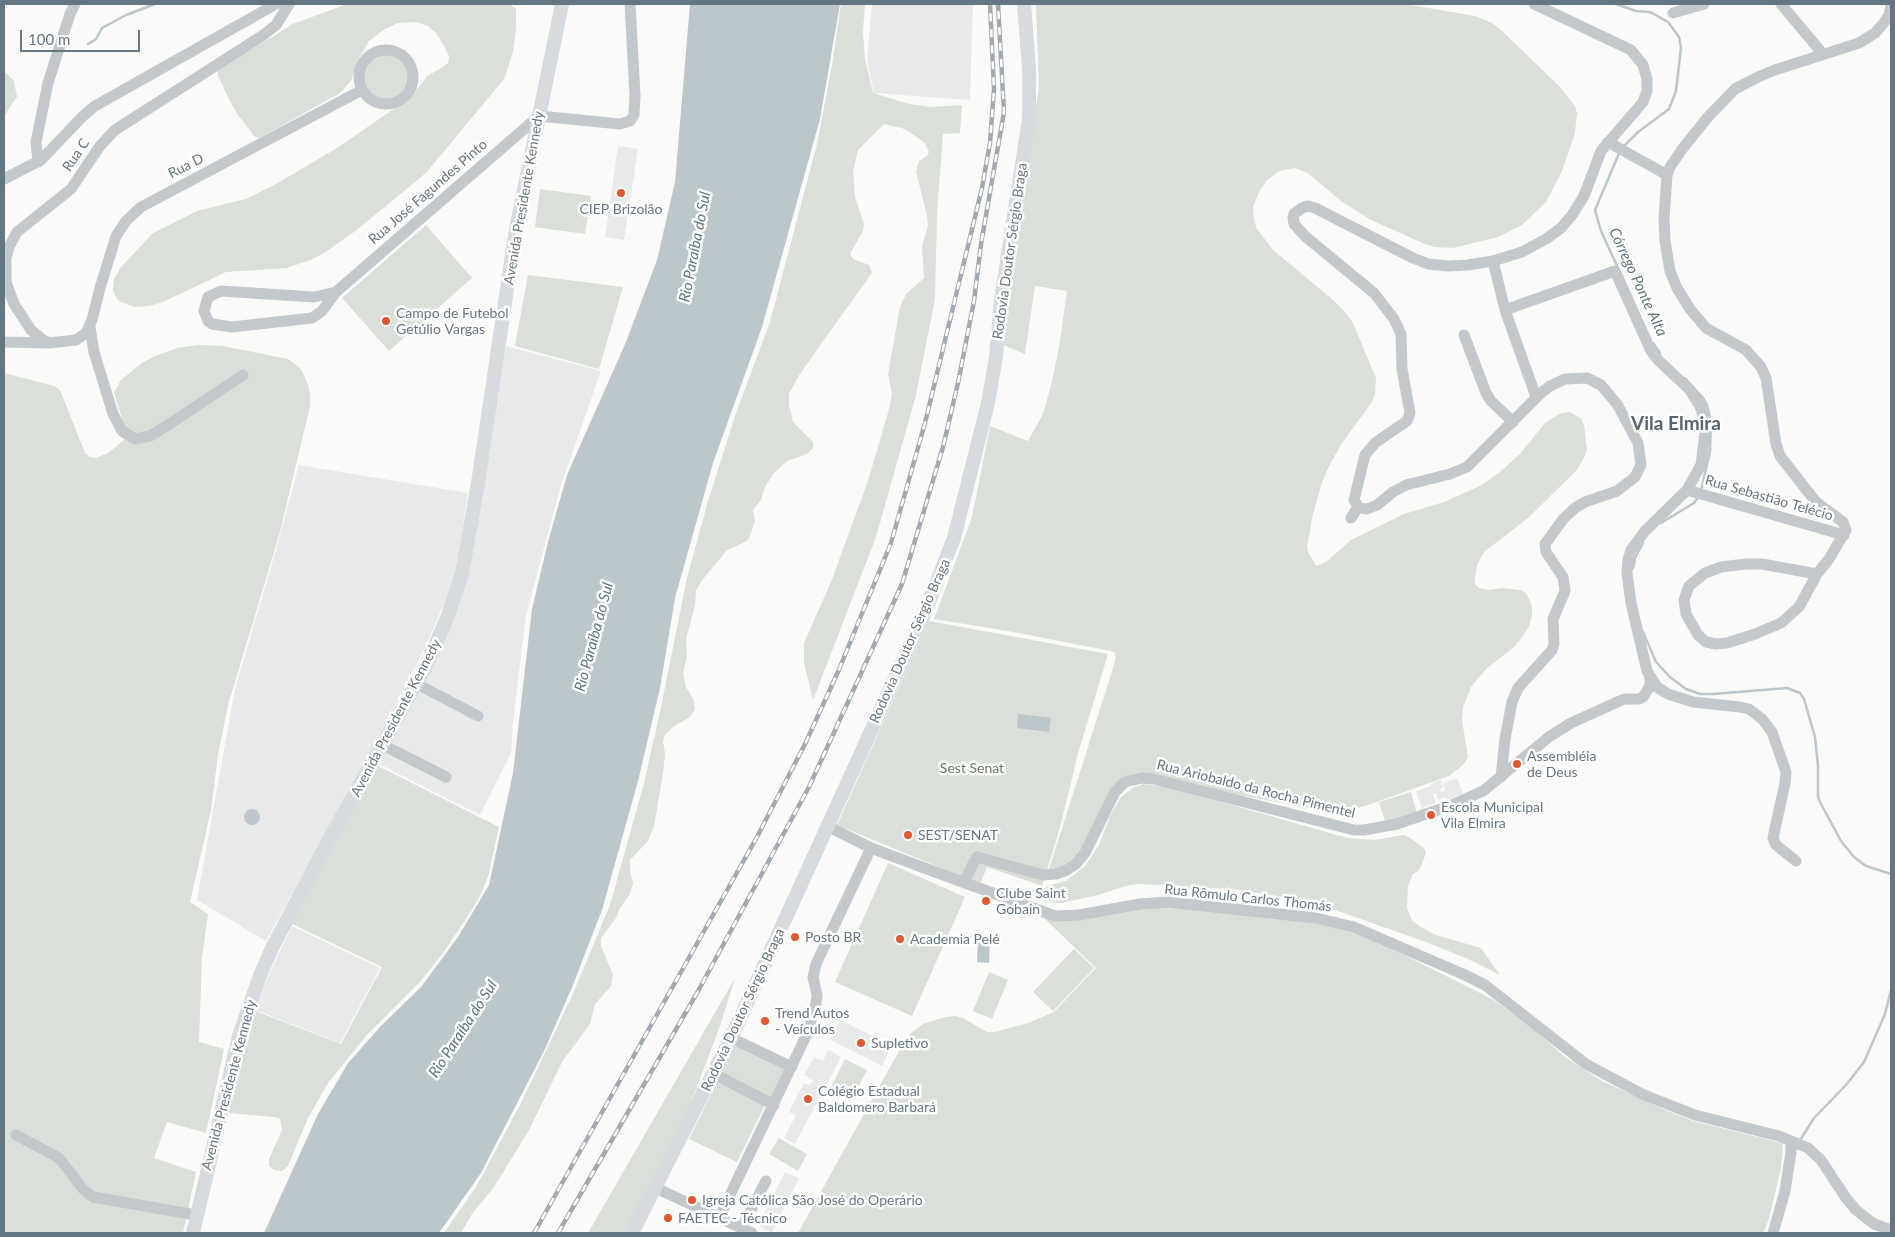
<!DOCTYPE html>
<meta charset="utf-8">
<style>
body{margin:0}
#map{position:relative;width:1895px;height:1237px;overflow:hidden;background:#fafaf8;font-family:Lato,sans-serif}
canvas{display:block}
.frame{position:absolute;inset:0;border:5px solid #657683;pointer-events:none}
.scale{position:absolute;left:20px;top:30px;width:120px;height:22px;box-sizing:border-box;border:2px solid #657683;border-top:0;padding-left:6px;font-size:15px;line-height:18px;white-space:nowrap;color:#657683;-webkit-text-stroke:4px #fff;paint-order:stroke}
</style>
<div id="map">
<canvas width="1895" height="1237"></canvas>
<div class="frame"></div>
<div class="scale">100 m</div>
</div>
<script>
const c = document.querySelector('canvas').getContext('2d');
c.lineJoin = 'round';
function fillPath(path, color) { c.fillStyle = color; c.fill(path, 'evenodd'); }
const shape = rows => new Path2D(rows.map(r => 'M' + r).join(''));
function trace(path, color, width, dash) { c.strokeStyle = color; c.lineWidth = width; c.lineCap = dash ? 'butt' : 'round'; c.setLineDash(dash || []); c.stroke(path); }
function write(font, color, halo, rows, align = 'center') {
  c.font = font + ' Lato,sans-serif'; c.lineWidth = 5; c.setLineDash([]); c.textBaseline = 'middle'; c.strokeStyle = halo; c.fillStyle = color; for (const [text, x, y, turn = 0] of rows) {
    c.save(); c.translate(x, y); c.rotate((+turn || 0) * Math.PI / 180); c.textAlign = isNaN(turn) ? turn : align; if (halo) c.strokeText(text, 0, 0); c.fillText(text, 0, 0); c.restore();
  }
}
const built = shape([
 [872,4,973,4,970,100,874,93,867,60],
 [618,146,638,149,624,240,605,237],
 [506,346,601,371,561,485,526,615,513,722,511,753,480,815,377,763,438,650,494,406],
 [299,465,468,493,455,579,421,656,364,764,266,941,197,900,235,689,276,550],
 [1457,778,1463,794,1447,800,1446,797,1438,800,1436,793,1433,794,1436,803,1422,808,1416,791,1431,786,1431,784,1441,780,1443,788,1440,789,1441,792,1445,790,1443,783],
 [292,926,380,968,340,1043,253,1009],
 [840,1020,892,1045,882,1066,830,1040],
 [828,1050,841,1057,795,1144,784,1138,796,1115,789,1112,804,1083,810,1085,813,1080,804,1075,814,1057,823,1061],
 [785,1172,799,1178,772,1233,758,1225]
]);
const green = shape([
 [347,4,509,4,516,9,516,28,513,52,504,79,426,173,358,229,327,251,313,259,287,268,226,272,163,302,149,306,135,307,121,302,117,299,113,290,114,279,121,267,153,233,197,211,246,199,276,184,337,148,401,104,420,86,427,76,443,67,448,63,449,56,443,44,436,33,428,26,416,22,398,23,385,29,369,41,357,62,351,81,340,93,274,130,259,138,255,137,238,115,229,99,218,76,218,70,293,24],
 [841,4,865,4,863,32,865,59,873,93,909,104,931,107,962,105,960,133,943,134,937,213,935,299,916,395,876,537,813,700,804,663,804,643,831,582,868,481,890,406,892,394,888,374,900,307,906,294,924,278,922,246,928,226,927,215,916,171,919,161,927,156,929,152,925,143,911,133,902,128,884,124,858,150,853,172,855,197,864,224,863,231,850,254,853,259,869,265,872,273,821,344,798,377,789,394,789,405,793,422,813,442,813,448,807,454,787,461,773,474,765,487,761,500,753,510,755,521,750,536,747,541,727,550,703,579,696,590,695,606,686,639,687,657,683,673,686,687,693,699,695,709,690,717,673,727,665,735,663,741,665,754,663,773,654,826,648,841,630,860,630,871,633,883,630,894,620,908,616,918,601,938,601,946,613,975,611,986,595,1004,590,1024,562,1062,529,1130,494,1187,472,1214,461,1233,444,1233,476,1187,521,1103,572,996,610,905,644,783,660,712,687,578,708,501,736,413,770,322,817,144,832,65],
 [1036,4,1405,4,1475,16,1492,23,1501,30,1559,86,1575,106,1577,113,1575,133,1562,171,1546,202,1522,225,1498,237,1453,248,1434,247,1425,244,1371,220,1341,201,1309,174,1295,168,1280,171,1267,180,1259,192,1253,207,1254,221,1257,229,1273,250,1332,299,1345,312,1352,321,1376,378,1375,395,1372,402,1342,443,1329,466,1321,485,1313,514,1307,546,1308,552,1316,566,1326,562,1351,540,1404,514,1444,502,1482,485,1500,472,1520,454,1545,423,1561,413,1570,412,1575,415,1581,419,1584,425,1587,449,1585,456,1577,470,1528,518,1484,552,1477,565,1475,578,1475,584,1479,588,1488,590,1503,588,1520,590,1526,593,1529,599,1532,606,1532,616,1529,626,1523,636,1514,647,1486,669,1471,687,1463,707,1462,720,1468,757,1463,765,1449,776,1365,806,1341,811,1324,811,1229,793,1120,780,1111,791,1081,852,1065,867,1049,869,1109,681,1116,658,1115,653,1111,651,1008,631,934,619,972,517,990,426,1028,441,1043,414,1052,382,1059,347,1067,291,1035,286,1025,354,1003,345,1014,255,1039,87],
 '359 77a27 27 0 1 1 54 0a27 27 0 1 1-54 0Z',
 [4,71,14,81,17,97,4,116],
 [540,189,591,196,585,234,535,227],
 [426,225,472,278,389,351,342,298],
 [528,275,623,287,599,369,515,346],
 [199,345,223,346,288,359,301,369,308,385,310,395,310,406,280,532,228,705,218,755,211,810,190,902,208,914,202,958,199,1042,224,1049,206,1133,167,1122,154,1158,196,1172,183,1233,4,1233,4,373,54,386,60,390,85,453,90,457,96,458,108,453,124,440,127,435,114,393,121,380,142,363,155,356,177,348],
 [929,621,1108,654,1079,750,1059,831,1042,886,987,867,980,884,837,825],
 [378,766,499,827,488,877,479,898,468,916,443,953,420,982,366,1036,328,1083,308,1118,288,1166,282,1171,274,1170,269,1166,269,1159,282,1130,280,1119,275,1117,227,1113,242,1047,255,1011,341,1044,382,967,290,923],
 [1143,784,1169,787,1347,838,1374,840,1403,835,1409,837,1424,848,1426,853,1421,866,1418,871,1413,874,1408,886,1407,908,1412,920,1419,926,1436,935,1481,948,1500,975,1468,959,1426,942,1335,910,1284,897,1233,889,1139,884,1129,885,1098,895,1061,903,1052,902,1045,899,1042,892,1047,886,1066,881,1085,866,1099,845,1111,814,1121,797,1134,787],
 [1411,792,1417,814,1386,824,1379,802],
 [888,863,965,897,912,1016,835,982],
 [1145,905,1308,921,1342,927,1378,942,1494,1000,1537,1032,1564,1056,1600,1080,1670,1112,1693,1121,1782,1143,1783,1145,1781,1168,1769,1219,1763,1233,798,1233,904,1042,911,1033,923,1024,945,1017,955,1016,963,1018,987,1032,995,1032,1028,1023,1054,1012,1096,968,1044,918,1052,920],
 [1074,949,1094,968,1053,1011,1033,992],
 [989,972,1008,980,992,1019,973,1011],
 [735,978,719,1029,695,1092,675,1136,626,1233,588,1233],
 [735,1044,788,1069,771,1099,719,1074],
 [845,1059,867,1070,851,1101,830,1089],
 [717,1082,765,1105,737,1162,689,1139],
 [779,1138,807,1154,798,1171,769,1154]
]);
const water = shape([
 [690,4,840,4,820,119,762,327,713,463,675,598,660,688,638,781,602,910,573,985,545,1049,481,1173,439,1233,264,1233,318,1114,348,1063,381,1026,421,987,458,937,489,885,513,773,532,609,548,542,567,475,626,342,657,260,675,182],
 [1018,714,1051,718,1049,732,1017,728],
 '244 817a8 8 0 1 1 16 0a8 8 0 1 1-16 0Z',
 [978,938,990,938,989,963,977,962]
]);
const stream = shape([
 [1616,4,1636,11,1650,12,1668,22,1679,37,1681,48,1676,91,1669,109,1638,132,1623,147],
 [88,44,96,39,102,28,126,15,155,4],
 [1618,268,1601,231,1595,210,1620,151],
 [1653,343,1660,353],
 [1685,378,1703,398,1707,405,1711,422,1710,451,1701,491],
 [1661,523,1694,503,1699,496],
 [1633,568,1635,558,1643,543],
 [1643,632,1656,662,1670,677,1686,689,1700,694,1713,694,1787,688,1800,693,1804,699,1815,737,1818,766,1818,797,1820,802,1841,841,1854,857,1866,866,1891,874],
 [1799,1142,1814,1118,1846,1085,1864,1062,1885,1014,1891,990]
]);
const minor = shape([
 [289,4,276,25,262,36,115,130,100,146,71,189,17,232,9,247,6,258,6,282,14,304,31,330,43,340,49,343,76,340,86,333,92,320,100,288,116,236,126,221,141,207,362,90],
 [1781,4,1823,54],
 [1673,13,1704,4],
 '359 77a27 27 0 1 1 54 0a27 27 0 1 1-54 0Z',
 [1608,142,1667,175],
 [38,162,36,142,48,83,70,14,75,4],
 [4,179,41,160,83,116,95,106,276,4],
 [1493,261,1505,310,1536,397],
 [336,292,314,297,221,291,208,297,204,311,208,321,212,324,232,327,312,318,322,311,336,292,539,116,620,124,630,121,634,115,635,95,630,4],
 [1505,310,1615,271,1651,351,1659,361,1689,389,1700,406,1704,418,1705,433,1701,465,1687,490,1645,531,1631,550,1628,560,1627,573,1631,603,1647,671,1657,687,1668,694,1693,702,1740,707,1749,709,1762,719,1772,732,1786,772,1785,783,1773,838,1776,845,1796,861],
 [90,327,94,352,113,414,122,431,135,439,150,436,168,425,243,375],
 [1464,335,1486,393,1491,401,1513,422],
 [4,342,47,343],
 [1687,490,1844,535],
 [1351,518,1358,507],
 [1817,574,1762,564,1746,564,1721,567,1705,573,1689,586,1684,600,1686,614,1698,635,1706,642,1716,644,1727,643,1755,634,1781,623,1799,607,1817,574,1829,559,1846,530,1843,522,1816,502,1780,456,1776,444,1766,378,1761,367,1746,350,1706,328,1690,309,1677,288,1670,271,1665,241,1664,218,1667,175,1670,167,1683,148,1708,117,1735,89,1758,77,1775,70,1859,43,1875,33,1883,24,1889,15,1891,6],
 [417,684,478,716],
 [383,745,446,777],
 [1501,777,1505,739,1512,702,1518,688,1552,650,1554,644,1553,619,1565,591,1563,577,1546,552,1545,544,1564,518,1575,508,1585,502,1617,491,1635,477,1641,465,1638,443,1617,404,1601,385,1587,378,1565,379,1550,386,1541,393,1467,467,1450,474,1406,485,1393,492,1377,505,1367,509,1359,508,1354,500,1365,455,1375,443,1407,421,1410,413,1402,369,1401,334,1394,319,1374,293,1306,237,1294,224,1293,218,1294,214,1302,208,1308,206,1315,208,1413,258,1428,264,1449,266,1468,265,1493,261,1522,252,1546,239,1561,228,1572,215,1584,196,1601,151,1643,102,1647,91,1647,79,1643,65,1631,50,1534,4],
 [827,826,871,848,919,866,1055,916,1079,915,1140,904,1168,902,1316,918,1354,927,1465,975,1485,985,1586,1064,1642,1094,1695,1115,1779,1136,1808,1148,1821,1160,1846,1198,1856,1210,1874,1224,1891,1230],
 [977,857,1043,875,1056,874,1067,870,1076,864,1085,853,1115,792,1125,782,1142,778,1154,779,1354,830,1364,830,1397,824,1452,805,1483,791,1549,737,1571,723,1624,699,1639,699,1643,697,1650,686,1650,677],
 [964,882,974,862],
 [731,1038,792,1067],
 [714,1074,774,1105],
 [16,1135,59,1158,83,1189,93,1197,196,1215],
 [656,1188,752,1233],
 [719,1218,807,1034,816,1003,817,995,813,977,816,964,871,848],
 [741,1229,766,1181],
 [1773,1233,1785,1191,1791,1152,1791,1141]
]);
const major = shape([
 [193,1233,239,1036,259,978,272,948,326,845,426,666,447,618,462,574,478,483,516,229,562,4],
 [632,1233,731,1038,923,617,954,538,988,403,996,357,1001,300,1029,119,1029,68,1024,4]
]);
const rail = shape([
 [534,1233,757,837,805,744,838,672,891,543,925,423,982,188,990,143,994,89,990,4],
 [558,1233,697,993,809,787,902,584,943,447,958,383,974,301,981,244,1004,112,998,4]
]);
const markers = [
 [621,193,5,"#e4572e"],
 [386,321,5,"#e4572e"],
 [1517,764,5,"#e4572e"],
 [1431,815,5,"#e4572e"],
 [908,835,5,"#e4572e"],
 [986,901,5,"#e4572e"],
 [795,937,5,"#e4572e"],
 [900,939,5,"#e4572e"],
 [765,1021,5,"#e4572e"],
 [861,1043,5,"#e4572e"],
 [808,1099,5,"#e4572e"],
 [692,1200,5,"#e4572e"],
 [668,1218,5,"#e4572e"]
];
const streetNames = [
 ["Rua C",76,155,-56],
 ["Rua D",186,166,-27],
 ["Rua José Fagundes Pinto",428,192,-41],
 ["Avenida Presidente Kennedy",524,198,-80],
 ["Rodovia Doutor Sérgio Braga",1010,251,-82],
 ["Rua Sebastião Telécio",1769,498,16],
 ["Rodovia Doutor Sérgio Braga",910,641,-66],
 ["Avenida Presidente Kennedy",396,718,-62],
 ["Rua Ariobaldo da Rocha Pimentel",1256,789,14],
 ["Rua Rômulo Carlos Thomás",1248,898,6],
 ["Rodovia Doutor Sérgio Braga",743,1010,-65],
 ["Avenida Presidente Kennedy",229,1085,-75]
];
const poiNames = [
 ["CIEP Brizolão",621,209,"center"],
 ["Campo de Futebol",396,313],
 ["Getúlio Vargas",396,329],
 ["Assembléia",1527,756],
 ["de Deus",1527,772],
 ["Escola Municipal",1441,807],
 ["Vila Elmira",1441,823],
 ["SEST/SENAT",918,835],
 ["Clube Saint",996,893],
 ["Gobain",996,909],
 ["Posto BR",805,937],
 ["Academia Pelé",910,939],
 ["Trend Autos",775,1013],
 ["- Veículos",775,1029],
 ["Supletivo",871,1043],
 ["Colégio Estadual",818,1091],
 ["Baldomero Barbará",818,1107],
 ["Igreja Católica São José do Operário",702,1200],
 ["FAETEC - Técnico",678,1218]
];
const parkNames = [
 ["Sest Senat",972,768]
];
const waterNames = [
 ["Rio Paraíba do Sul",695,247,-79],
 ["Córrego Ponte Alta",1638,282,65],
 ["Rio Paraíba do Sul",594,637,-75],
 ["Rio Paraíba do Sul",463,1029,-57]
];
const districtNames = [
 ["Vila Elmira",1676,424]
];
fillPath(built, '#e8e9e9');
fillPath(green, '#dadfd7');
fillPath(water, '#bbc7cb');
trace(stream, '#bbc7cb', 2.5);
trace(minor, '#c3c8cc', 11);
trace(major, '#d6dbdf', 14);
trace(rail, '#a2aab0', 4.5);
trace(rail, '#fff', 2.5, [8]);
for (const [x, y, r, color] of markers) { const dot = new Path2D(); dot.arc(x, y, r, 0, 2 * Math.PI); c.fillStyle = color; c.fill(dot); trace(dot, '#fff', 2); }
write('14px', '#657683', '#fff', streetNames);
write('14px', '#657683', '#fff', poiNames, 'left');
write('14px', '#687a64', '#fff', parkNames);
write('italic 15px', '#60757c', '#fff', waterNames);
write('bold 19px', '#57646e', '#fff', districtNames);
</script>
